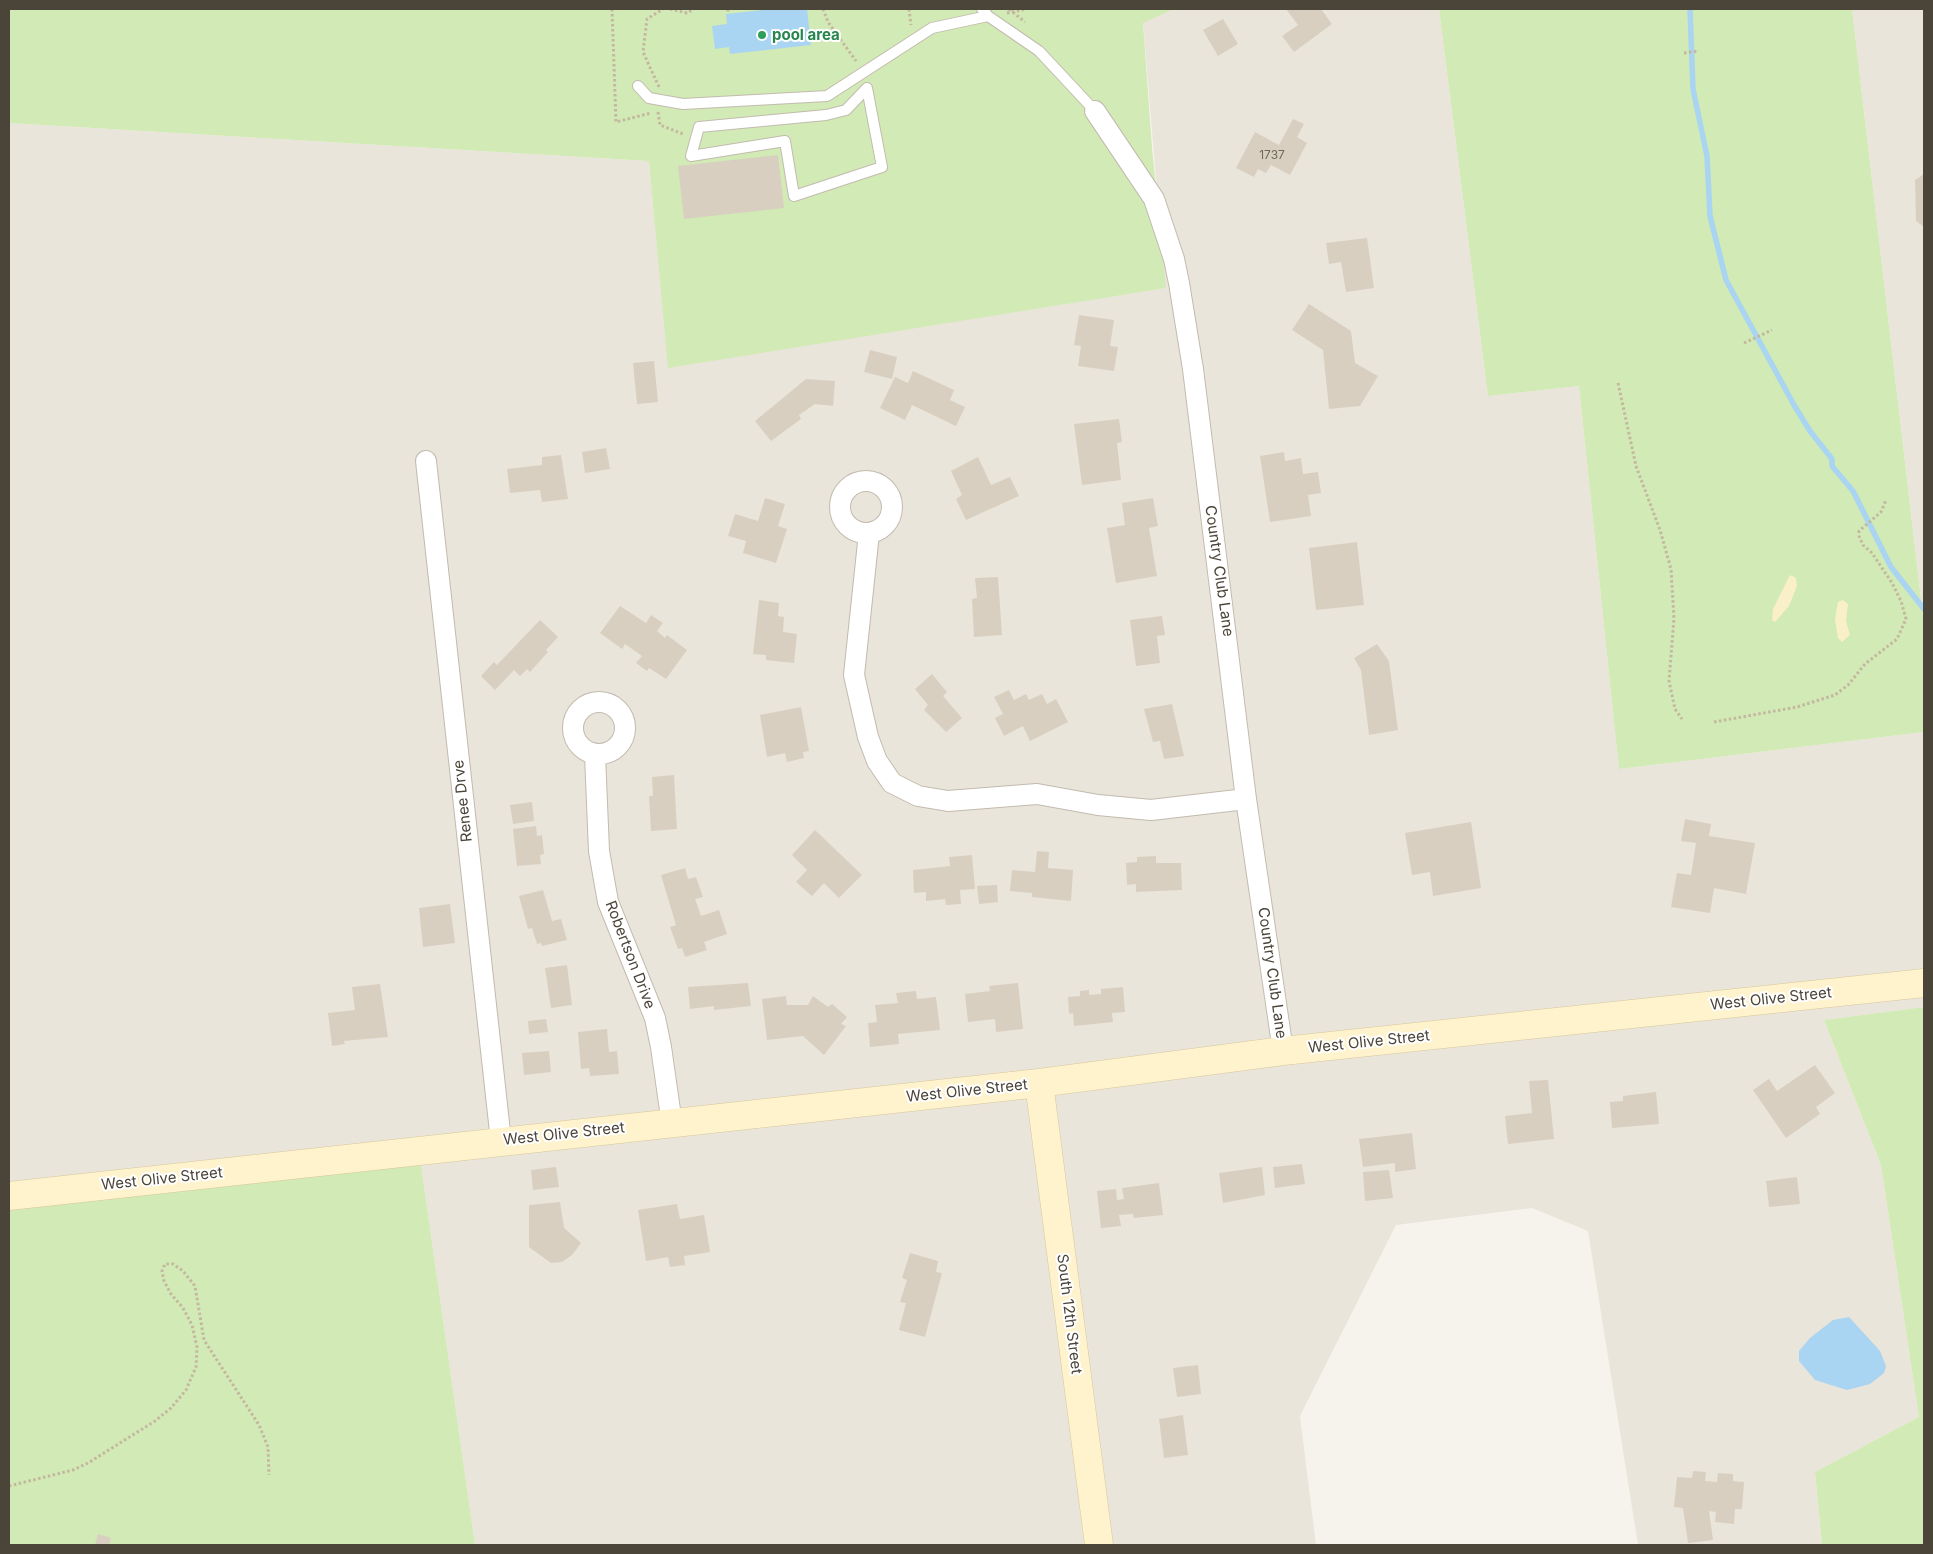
<!DOCTYPE html>
<style>
body{margin:0}
#map{position:relative;width:1933px;height:1554px;overflow:hidden;background:#f6f3ec;font-family:Inter,sans-serif}
canvas{display:block}
.frame{position:absolute;inset:0;border:10px solid #4b4439;pointer-events:none}
</style>
<div id="map">
<canvas width="1933" height="1554"></canvas>
<div class="frame"></div>
</div>
<script>
const c = document.querySelector('canvas').getContext('2d');
c.lineJoin = 'round';
function fillPath(path, color) { c.fillStyle = color; c.fill(path, 'evenodd'); }
const shape = rows => new Path2D(rows.map(r => 'M' + r).join(''));
function trace(path, color, width, dash) { c.strokeStyle = color; c.lineWidth = width; c.lineCap = dash ? 'butt' : 'round'; c.setLineDash(dash || []); c.stroke(path); }
function write(font, color, halo, rows, align = 'center') {
  c.font = font + ' Inter,sans-serif'; c.lineWidth = 4; c.setLineDash([]); c.textBaseline = 'middle'; c.strokeStyle = halo; c.fillStyle = color; for (const [text, x, y, turn = 0] of rows) {
    c.save(); c.translate(x, y); c.rotate((+turn || 0) * Math.PI / 180); c.textAlign = isNaN(turn) ? turn : align; if (halo) c.strokeText(text, 0, 0); c.fillText(text, 0, 0); c.restore();
  }
}
const residential = shape([
 [1174,9,1439,9,1488,396,1579,386,1619,769,1924,732,1924,1007,1824,1020,1881,1165,1919,1417,1815,1472,1822,1545,1638,1545,1588,1231,1532,1208,1396,1225,1300,1416,1316,1545,475,1545,419,1151,9,1196,9,123,649,161,669,367,1165,288,1143,22],
 [1852,9,1924,9,1924,624]
]);
const green = shape([
 [9,9,1174,9,1143,23,1152,148,1166,288,668,368,649,161,9,123],
 [1439,9,1852,9,1924,625,1924,732,1619,769,1579,386,1488,396],
 [1924,1007,1924,1545,1822,1545,1815,1472,1919,1417,1881,1165,1824,1020],
 [419,1151,475,1545,9,1545,9,1196]
]);
const sand = shape([
 [1790,575,1796,578,1797,586,1789,606,1775,622,1772,620,1773,609],
 [1843,600,1848,604,1846,621,1850,635,1842,642,1838,638,1835,619,1838,602]
]);
const water = shape([
 [772,9,807,9,811,45,730,54,729,47,715,49,712,26,727,24,726,14],
 [1849,1317,1880,1351,1886,1366,1884,1373,1870,1384,1847,1390,1815,1380,1799,1361,1799,1351,1810,1338,1833,1320]
]);
const stream = shape([
 [1690,9,1693,89,1707,156,1710,216,1726,280,1794,405,1810,431,1832,459,1832,466,1853,491,1891,567,1924,609]
]);
const building = shape([
 [1286,9,1321,9,1332,24,1294,52,1282,36,1298,25],
 [1223,19,1238,44,1218,56,1203,30],
 [1293,119,1304,124,1297,137,1307,143,1290,175,1271,165,1266,173,1258,169,1254,177,1236,168,1255,132,1279,145],
 [778,155,784,208,684,219,678,166],
 [1924,174,1924,227,1916,221,1915,180],
 [1367,238,1374,288,1346,292,1341,262,1329,264,1326,243],
 [1309,304,1351,331,1355,363,1378,376,1360,406,1329,409,1323,350,1292,330],
 [1079,315,1114,320,1110,346,1118,347,1114,371,1078,366,1081,346,1074,345],
 [870,350,897,357,892,379,864,372],
 [654,361,658,402,637,404,633,363],
 [913,371,954,390,950,400,965,407,956,426,912,405,905,420,880,408,895,377,908,383],
 [806,379,835,381,833,406,815,404,799,415,801,419,771,441,755,421],
 [1119,419,1122,442,1117,443,1121,480,1082,485,1074,424],
 [606,448,610,469,585,473,582,452],
 [1284,452,1285,461,1301,458,1303,474,1318,472,1321,493,1308,495,1311,516,1270,522,1260,456],
 [561,455,568,499,542,502,540,490,510,493,507,469,542,465,542,457],
 [978,457,991,485,1010,477,1019,496,966,520,956,499,962,495,951,471],
 [765,498,785,504,778,526,787,529,776,563,743,553,746,541,728,536,735,514,758,521],
 [1153,498,1158,526,1149,528,1157,576,1116,583,1107,528,1125,525,1122,503],
 [1357,542,1364,605,1316,610,1309,548],
 [998,577,1002,635,974,637,972,599,977,598,975,578],
 [759,600,779,603,778,616,784,617,783,632,797,634,794,663,766,660,766,655,753,654],
 [620,606,646,623,651,615,663,623,657,631,665,638,667,635,687,650,666,679,649,668,647,671,636,663,642,656,625,644,622,649,600,633],
 [1162,616,1165,635,1157,636,1160,663,1136,666,1130,620],
 [540,620,558,637,546,650,548,652,530,672,527,669,520,676,514,670,495,690,481,676,494,662,497,665],
 [1377,644,1389,661,1398,730,1369,735,1361,670,1354,658],
 [932,674,947,692,943,696,962,718,946,732,924,710,928,705,915,689],
 [1009,690,1014,700,1026,694,1029,700,1042,694,1047,704,1056,699,1068,722,1030,741,1023,726,1004,736,995,718,1003,714,994,697],
 [1172,704,1184,756,1164,759,1160,741,1153,742,1144,709],
 [801,707,809,751,803,752,804,758,787,762,785,753,767,757,760,715],
 [674,775,677,829,651,831,649,796,653,796,652,777],
 [532,802,534,821,513,824,510,805],
 [1685,819,1711,824,1709,836,1755,843,1746,894,1714,888,1710,913,1671,907,1677,873,1691,875,1696,843,1681,841],
 [1471,822,1481,888,1433,896,1430,872,1412,875,1405,833],
 [536,826,537,836,542,835,544,854,540,855,541,864,517,866,513,829],
 [815,830,862,875,839,898,824,883,812,896,796,882,807,870,792,855],
 [1037,851,1049,852,1048,868,1073,870,1071,901,1032,897,1032,893,1010,891,1012,870,1035,872],
 [972,855,975,889,960,890,961,904,946,905,945,899,926,901,926,892,914,893,913,870,950,866,949,857],
 [1156,856,1156,863,1181,863,1182,890,1136,892,1136,884,1127,885,1126,863,1137,862,1137,857],
 [685,868,688,879,696,877,703,897,695,899,701,916,719,910,727,934,704,942,707,950,685,957,682,948,678,949,670,927,676,925,661,875],
 [997,885,998,902,979,904,977,886],
 [543,890,552,921,561,919,567,940,542,946,541,943,537,944,532,928,528,929,519,896],
 [450,904,455,943,423,947,419,908],
 [567,965,572,1005,551,1008,545,968],
 [748,983,751,1006,714,1010,714,1006,690,1009,688,987],
 [1018,983,1023,1029,996,1032,995,1019,968,1022,965,994,990,991,989,986],
 [380,984,388,1037,344,1041,345,1044,332,1046,328,1013,355,1010,352,987],
 [1123,987,1125,1012,1112,1013,1113,1022,1074,1026,1073,1013,1069,1014,1068,997,1080,996,1080,991,1089,990,1089,995,1101,994,1101,989],
 [916,991,917,999,936,997,940,1030,898,1034,899,1044,870,1047,868,1023,877,1022,875,1005,898,1003,896,993],
 [786,996,787,1005,808,1005,813,996,828,1007,832,1004,847,1017,841,1024,846,1026,824,1055,803,1036,767,1040,762,999],
 [546,1019,548,1032,529,1034,528,1021],
 [607,1029,609,1052,617,1051,619,1074,590,1076,589,1068,581,1069,578,1032],
 [549,1051,551,1072,524,1075,522,1053],
 [1815,1065,1835,1093,1816,1107,1820,1114,1786,1138,1753,1090,1769,1079,1777,1091],
 [1548,1080,1554,1139,1508,1144,1505,1116,1532,1113,1529,1081],
 [1656,1092,1659,1124,1612,1128,1610,1102,1623,1101,1623,1096],
 [1412,1133,1416,1169,1395,1172,1395,1163,1363,1167,1359,1139],
 [1302,1164,1305,1184,1275,1188,1273,1167],
 [556,1167,559,1187,533,1190,531,1170],
 [1262,1167,1265,1195,1223,1203,1219,1173],
 [1389,1170,1393,1198,1365,1201,1363,1172],
 [1797,1177,1800,1204,1769,1207,1766,1181],
 [1159,1183,1163,1215,1134,1218,1133,1214,1119,1215,1121,1226,1101,1228,1097,1191,1116,1189,1117,1200,1124,1199,1122,1188],
 [560,1202,564,1228,581,1243,572,1255,562,1262,551,1263,529,1247,529,1205],
 [677,1204,680,1219,704,1215,710,1252,684,1256,685,1265,670,1267,668,1257,646,1261,638,1210],
 [910,1253,938,1261,936,1272,942,1273,925,1337,899,1330,906,1303,900,1302,907,1280,902,1278],
 [1198,1365,1201,1394,1177,1397,1173,1368],
 [1183,1415,1188,1455,1164,1458,1159,1419],
 [1693,1471,1706,1472,1705,1481,1717,1482,1718,1473,1733,1474,1733,1481,1744,1482,1742,1509,1735,1509,1734,1524,1715,1522,1716,1512,1709,1511,1713,1540,1688,1543,1683,1508,1674,1507,1677,1477,1692,1478],
 [98,1534,111,1538,109,1545,95,1545]
]);
const path = shape([
 [612,9,616,122,651,113],
 [670,9,687,13,694,9],
 [728,9,728,14],
 [763,9,763,10],
 [823,9,828,22,856,61],
 [909,9,911,25],
 [1009,9,1025,22],
 [1007,13,1026,9],
 [1684,53,1699,51],
 [659,87,643,52,647,19,663,9],
 [658,112,660,125,683,134],
 [1744,343,1772,330],
 [1618,383,1636,466,1660,530,1671,569,1674,618,1669,681,1675,709,1682,719],
 [1714,722,1797,707,1835,695,1848,685,1865,664,1897,639,1906,619,1901,601,1892,583,1872,553,1863,545,1859,536,1859,531,1881,512,1886,500],
 [9,1486,73,1470,88,1463,155,1421,171,1408,186,1390,196,1367,197,1347,192,1325,183,1308,171,1294,164,1281,162,1271,165,1264,173,1264,183,1271,195,1286,204,1340,259,1425,268,1447,269,1475]
]);
const lane = shape([
 [982,9,988,16,1039,51,1095,111],
 [638,86,649,98,683,104,827,96,932,28,988,16],
 [867,88,882,167,794,196,785,141,691,156,699,127,826,115,846,110,867,88]
]);
const street = shape([
 [1095,111,1154,199,1174,259,1179,283,1193,369,1246,799,1283,1051],
 [426,461,501,1141],
 '840 507a26 26 0 1 1 52 0a26 26 0 1 1-52 0Z',
 [869,533,854,675,868,737,877,761,892,783,918,796,948,801,1037,794,1098,805,1151,810,1246,799],
 '573 728a26 26 0 1 1 52 0a26 26 0 1 1-52 0Z',
 [595,755,599,851,608,902,655,1018,661,1047,672,1124]
]);
const secondary = shape([
 [1039,1083,1099,1545],
 [9,1196,1039,1083,1283,1051,1924,983]
]);
const markers = [
 [762,35,5,"#2e9e5b"]
];
const numberNames = [
 ["1737",1272,155]
];
const leisureNames = [
 ["pool area",772,35]
];
const streetNames = [
 ["Country Club Lane",1219,571,82],
 ["Renee Drve",463,801,-96],
 ["Robertson Drive",630,955,69],
 ["Country Club Lane",1272,973,82],
 ["West Olive Street",1771,999,-6],
 ["West Olive Street",1369,1042,-6],
 ["West Olive Street",967,1091,-6],
 ["West Olive Street",564,1134,-6],
 ["West Olive Street",162,1179,-6],
 ["South 12th Street",1069,1314,83]
];
fillPath(residential, '#eae5da');
fillPath(green, '#d2eab5');
fillPath(sand, '#f9efc9');
fillPath(water, '#a9d4f2');
trace(stream, '#a9d4f2', 5.5);
fillPath(building, '#d8cfc1');
trace(lane, '#c2bbae', 12);
trace(street, '#c2bbae', 22);
trace(secondary, '#d6c79b', 29);
trace(path, '#c4b79f', 3, [2.5, 2.5]);
trace(lane, '#fff', 10);
trace(street, '#fff', 20);
trace(secondary, '#fff3cd', 28);
for (const [x, y, r, color] of markers) { const dot = new Path2D(); dot.arc(x, y, r, 0, 2 * Math.PI); c.fillStyle = color; c.fill(dot); trace(dot, '#fff', 2); }
write('12px', '#6e675b', null, numberNames);
write('bold 15px', '#27864d', '#fff', leisureNames, 'left');
write('15px', '#4b4439', '#fff', streetNames);
</script>
